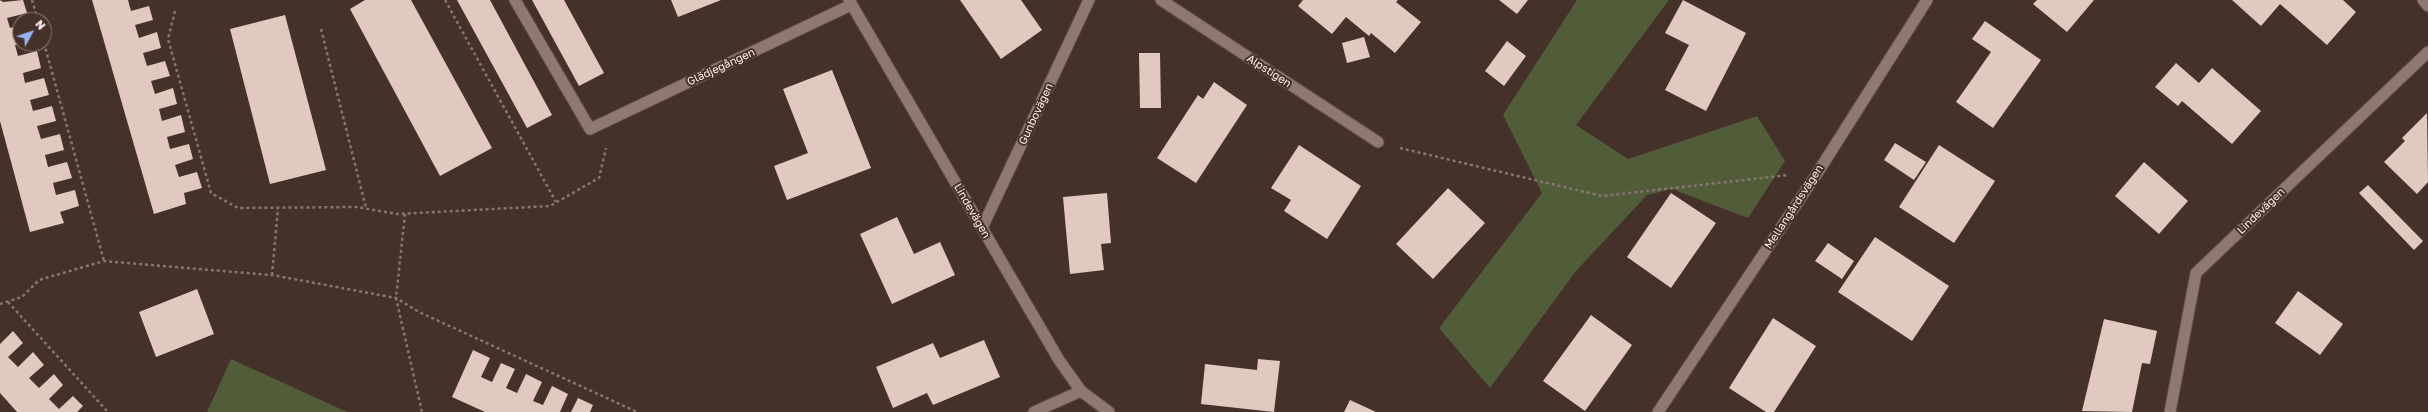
<!DOCTYPE html>
<meta charset="utf-8">
<style>
body{margin:0}
#map{position:relative;width:2428px;height:412px;overflow:hidden;background:#44312a;font-family:"Golos Text",sans-serif}
canvas{display:block}
.north{position:absolute;left:12px;top:12px;width:40px;height:40px;box-sizing:border-box;background:#44312a;border:1px solid #8e7e78;border-radius:50%;rotate:50deg;font-size:11px;font-weight:700;line-height:16px;text-align:center;color:#fef1ec}
.north::after{content:'';display:block;margin:auto;width:14px;height:18px;background:#93b7fd;clip-path:polygon(50% 0,100% 100%,50% 72%,0 100%)}
</style>
<div id="map">
<canvas width="2428" height="412"></canvas>
<div class="north">N</div>
</div>
<script>
const c = document.querySelector('canvas').getContext('2d');
c.lineJoin = 'round';
function fillPath(path, color) { c.fillStyle = color; c.fill(path, 'evenodd'); }
const shape = rows => new Path2D(rows.map(r => 'M' + r).join(''));
function trace(path, color, width, dash) { c.strokeStyle = color; c.lineWidth = width; c.lineCap = dash ? 'butt' : 'round'; c.setLineDash(dash || []); c.stroke(path); }
function write(font, color, halo, rows, align = 'center') {
  c.font = font + ' "Golos Text",sans-serif'; c.lineWidth = 4; c.setLineDash([]); c.textBaseline = 'middle'; c.strokeStyle = halo; c.fillStyle = color; for (const [text, x, y, turn = 0] of rows) {
    c.save(); c.translate(x, y); c.rotate((+turn || 0) * Math.PI / 180); c.textAlign = isNaN(turn) ? turn : align; if (halo) c.strokeText(text, 0, 0); c.fillText(text, 0, 0); c.restore();
  }
}
const green = shape([
 [1577,0,1669,0,1576,125,1628,159,1757,116,1785,161,1748,218,1672,189,1647,195,1576,271,1490,388,1439,328,1542,193,1503,115],
 [231,359,347,412,207,412]
]);
const building = shape([
 [0,0,3,2,23,0,27,13,7,18,10,28,20,25,20,44,15,45,18,56,37,51,41,68,23,73,25,83,44,78,49,95,30,100,33,111,52,106,56,121,37,126,41,139,60,134,64,150,45,155,48,167,67,162,72,178,53,183,56,195,75,190,79,206,60,212,64,223,30,232,0,121],
 [92,0,128,0,131,11,149,6,153,20,135,25,139,38,157,32,161,48,143,53,147,66,165,61,170,76,151,81,155,94,173,88,177,104,159,109,162,121,181,115,185,132,167,137,170,149,189,144,193,159,175,165,179,177,197,172,202,188,184,193,186,204,154,214],
 [365,0,411,0,492,148,440,176,350,9],
 [457,0,490,0,552,115,527,128],
 [532,0,564,0,604,73,579,86],
 [671,0,721,0,678,17],
 [960,0,1021,0,1042,30,1001,59],
 [1303,0,1398,0,1396,2,1421,22,1395,53,1371,33,1369,36,1346,17,1332,34,1298,6],
 [1499,0,1528,0,1517,14],
 [1683,0,1746,33,1706,111,1665,90,1689,45,1665,33],
 [2037,0,2094,0,2067,32,2033,4],
 [2232,0,2343,0,2356,12,2327,45,2280,4,2261,26],
 [285,15,326,170,270,184,230,29],
 [1985,21,2041,60,1993,128,1956,102,1991,52,1972,39],
 [1364,37,1370,57,1347,63,1342,43],
 [1507,41,1526,56,1504,86,1485,71],
 [1139,53,1160,53,1161,108,1140,108],
 [2176,63,2199,83,2212,68,2261,111,2232,144,2182,101,2178,106,2155,87],
 [832,70,871,168,787,200,774,166,808,153,783,89],
 [1214,82,1247,105,1196,183,1157,158,1198,95,1203,99],
 [2427,113,2428,182,2417,194,2384,162,2405,141,2402,138],
 [1895,143,1926,162,1914,180,1884,160],
 [1299,145,1361,186,1327,239,1284,211,1291,200,1271,188],
 [1939,145,1995,181,1954,243,1899,207],
 [2144,162,2188,201,2159,234,2115,196],
 [2368,185,2423,241,2414,250,2359,193],
 [1448,188,1485,223,1433,279,1396,244],
 [1107,193,1111,243,1101,244,1104,270,1070,274,1063,197],
 [1671,193,1716,223,1671,288,1627,257],
 [897,217,914,254,940,242,955,275,892,304,860,234],
 [1875,237,1949,286,1912,341,1838,292],
 [1828,243,1854,261,1842,279,1815,261],
 [197,289,214,334,156,357,139,312],
 [2298,291,2343,324,2320,355,2275,323],
 [1591,315,1632,345,1585,411,1543,381],
 [1773,318,1816,346,1774,412,1766,412,1729,388],
 [2104,319,2157,331,2150,364,2142,363,2132,412,2082,411],
 [13,331,23,343,8,357,18,367,33,352,44,365,29,378,39,388,54,374,63,385,49,399,59,409,73,396,83,406,77,412,17,412,0,393,0,344],
 [984,340,1000,377,933,405,927,393,893,408,876,367,933,343,940,358],
 [473,350,490,358,481,377,492,382,501,363,515,369,506,388,517,393,526,374,542,382,533,401,543,405,552,386,568,394,560,412,485,412,452,397],
 [1258,359,1280,361,1274,412,1201,404,1205,364,1257,370],
 [578,398,593,405,590,412,571,412],
 [1350,400,1376,412,1344,412]
]);
const path = shape([
 [32,0,38,20],
 [445,0,556,202],
 [175,11,168,39,211,193,238,208,357,207,397,214,550,206,599,178,606,148],
 [321,29,366,208],
 [44,43,104,261],
 [1400,148,1602,196,1788,175],
 [405,214,396,298,422,412],
 [272,275,278,208],
 [8,302,108,412],
 [0,304,22,297,39,280,104,261,272,275,396,298,419,312,637,412]
]);
const service = shape([
 [515,0,590,129],
 [1034,412,1081,391]
]);
const minor = shape([
 [849,0,1059,360,1081,391,1109,412],
 [1161,0,1378,142],
 [2423,0,2428,6],
 [590,129,851,5],
 [982,228,1089,0],
 [1658,412,1818,172,1927,0],
 [2170,412,2196,273,2428,52]
]);
const streetNames = [
 ["Glädjegången",721,67,-25],
 ["Alpstigen",1269,71,33],
 ["Gunbovägen",1036,114,-65],
 ["Mellangårdsvägen",1794,207,-57],
 ["Lindevägen",972,211,60],
 ["Lindevägen",2261,211,-44]
];
fillPath(green, '#515d38');
fillPath(building, '#e1c9bf');
trace(service, '#5d4d46', 13);
trace(minor, '#5d4d46', 13);
trace(path, '#877670', 2.5, [3, 3]);
trace(service, '#8e7870', 11);
trace(minor, '#8e7870', 11);
write('11px', '#fef1ec', '#44312a', streetNames);
</script>
